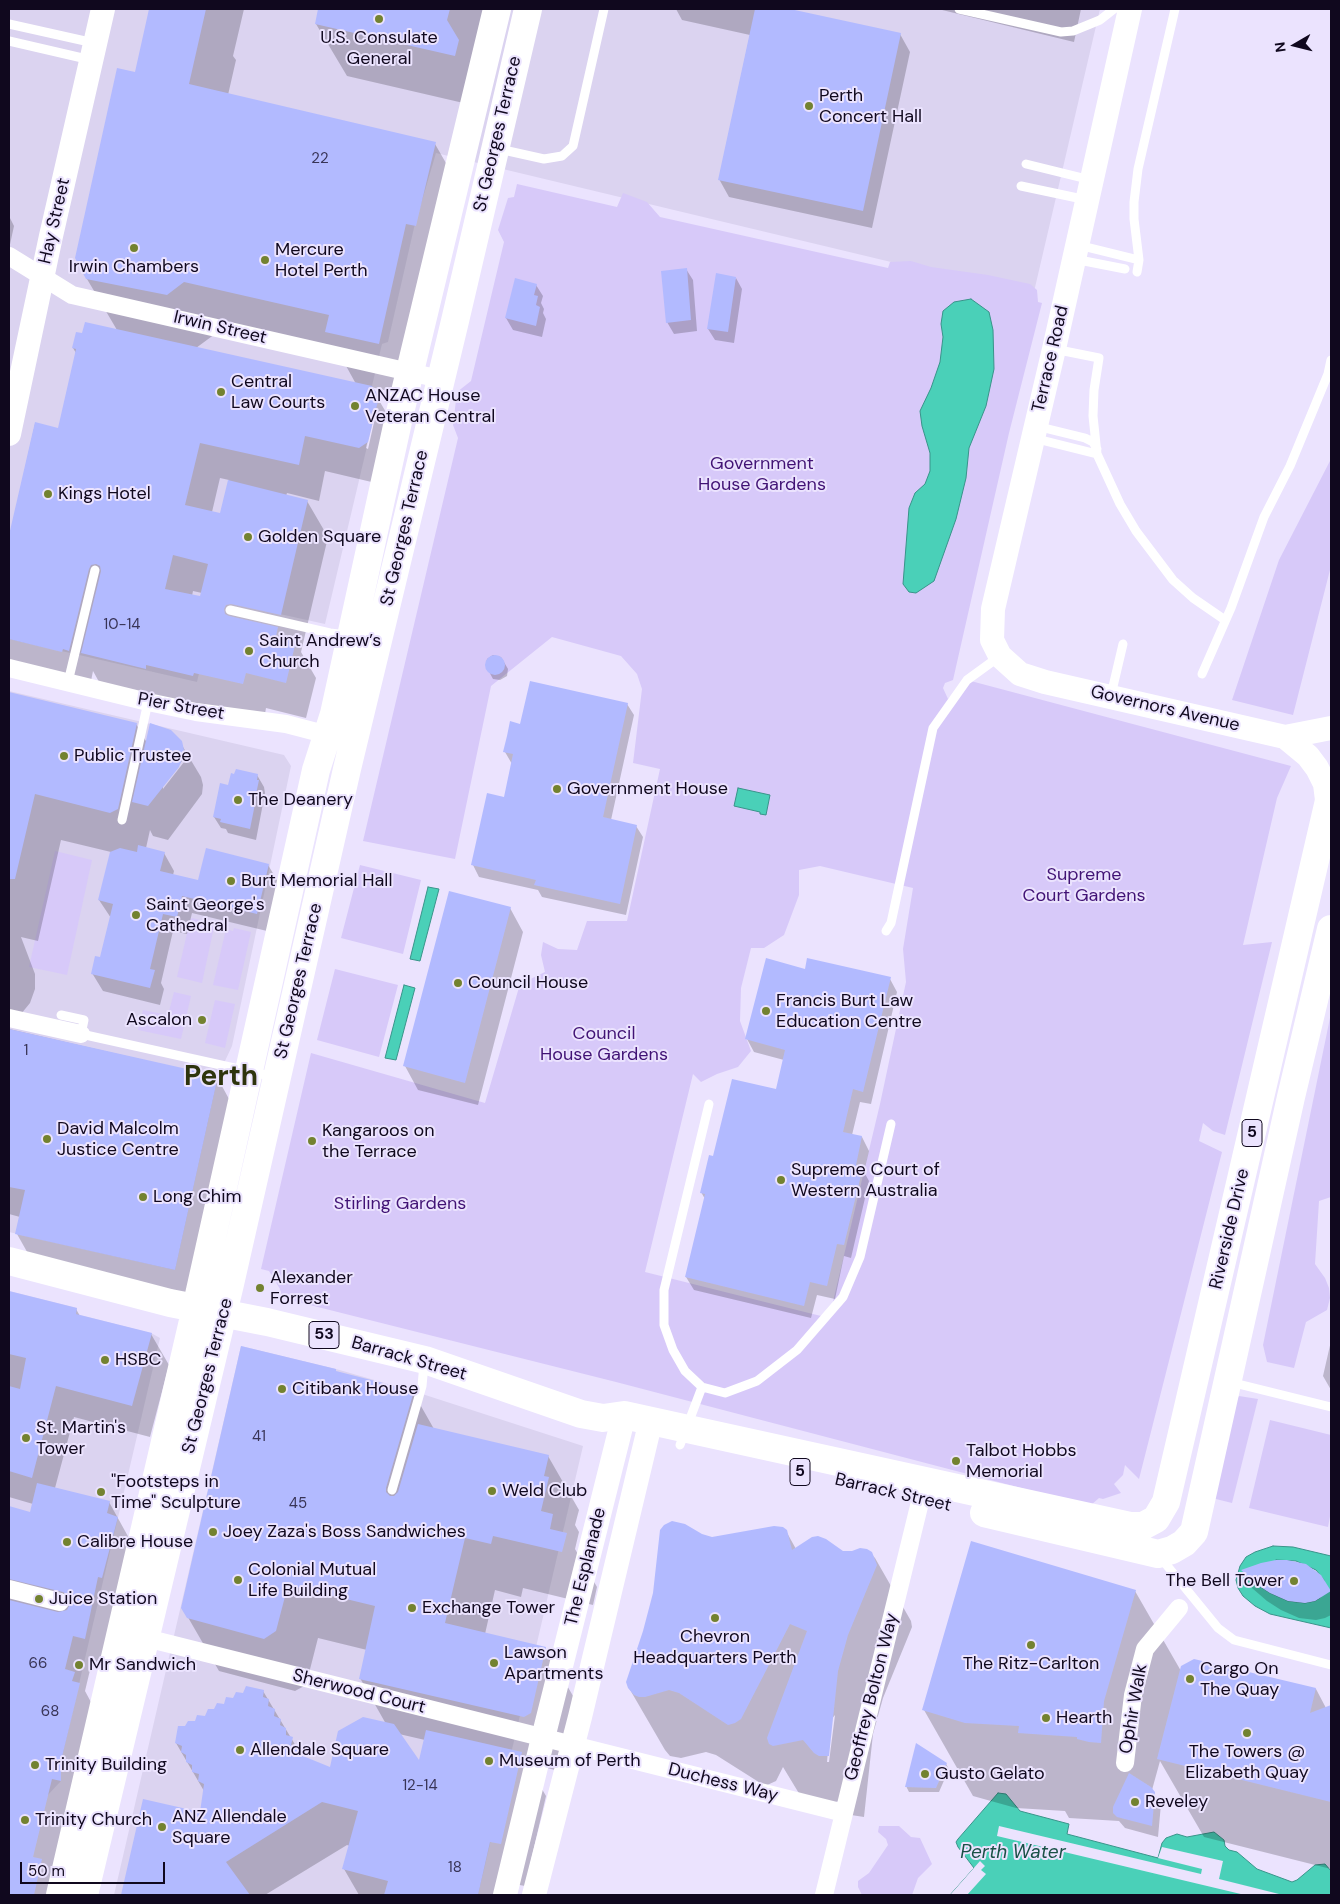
<!DOCTYPE html>
<meta charset="utf-8">
<style>
body{margin:0}
#map{position:relative;width:1340px;height:1904px;overflow:hidden;background:#ebe3fe;font-family:"DM Sans",sans-serif}
canvas{display:block}
.frame{position:absolute;inset:0;border:10px solid #10081e;pointer-events:none}
.north{position:absolute;left:1270px;top:20px;width:50px;height:50px;-webkit-text-stroke:4px #ebe3fe;paint-order:stroke;rotate:262deg;font-size:14px;font-weight:700;line-height:20px;text-align:center;color:#10081e}
.north::after{content:'';display:block;margin:auto;width:18px;height:22px;background:#10081e;clip-path:polygon(50% 0,100% 100%,50% 72%,0 100%)}
.scale{position:absolute;left:20px;top:1862px;width:145px;height:22px;box-sizing:border-box;border:2px solid #10081e;border-top:0;padding-left:6px;font-size:15px;line-height:18px;white-space:nowrap;color:#10081e;-webkit-text-stroke:4px #ebe3fe;paint-order:stroke}
</style>
<div id="map">
<canvas width="1340" height="1904"></canvas>
<div class="frame"></div>
<div class="north">N</div>
<div class="scale">50 m</div>
</div>
<script>
const c = document.querySelector('canvas').getContext('2d');
c.lineJoin = 'round';
function fillPath(path, color) { c.fillStyle = color; c.fill(path, 'evenodd'); }
const shape = rows => new Path2D(rows.map(r => 'M' + r).join(''));
function trace(path, color, width, dash) { c.strokeStyle = color; c.lineWidth = width; c.lineCap = dash ? 'butt' : 'round'; c.setLineDash(dash || []); c.stroke(path); }
function write(font, color, halo, rows, align = 'center') {
  c.font = font + ' "DM Sans",sans-serif'; c.lineWidth = 4; c.setLineDash([]); c.textBaseline = 'middle'; c.strokeStyle = halo; c.fillStyle = color; for (const [text, x, y, turn = 0] of rows) {
    c.save(); c.translate(x, y); c.rotate((+turn || 0) * Math.PI / 180); c.textAlign = isNaN(turn) ? turn : align; if (halo) c.strokeText(text, 0, 0); c.fillText(text, 0, 0); c.restore();
  }
}
const built = shape([
 [9,9,1100,9,1033,296,436,153,414,228,388,342,382,344,372,386,379,396,325,624,216,600,197,682,9,639],
 [9,691,284,755,291,766,232,1046,218,1076,175,1270,9,1232],
 [9,1291,77,1308,76,1314,151,1333,160,1338,61,1761,61,1781,48,1795,9,1785],
 [241,1346,336,1369,416,1392,583,1446,478,1895,114,1895]
]);
const green = shape([
 [517,184,617,207,623,193,647,202,660,217,888,268,890,262,911,261,931,267,988,275,1030,284,1037,290,1038,302,1042,303,1009,433,953,680,945,683,943,688,948,699,967,680,1291,766,1277,798,1243,945,1272,942,1225,1135,1213,1131,1203,1123,1199,1141,1222,1152,1139,1479,1125,1465,1123,1475,1114,1484,1121,1493,1103,1499,1099,1498,1090,1506,616,1382,278,1297,280,1289,269,1271,261,1269,311,1053,485,1103,520,984,545,972,541,955,543,942,558,949,577,950,587,921,627,921,660,769,633,763,642,689,637,674,621,656,552,637,491,686,455,859,363,841,458,438,453,425,457,392,471,381,504,242,498,230,508,198,514,197],
 [820,866,913,888,903,949,906,982,880,1104,829,1318,645,1272,693,1074,701,1082,717,1074,738,1067,751,1051,740,1021,741,988,751,948,764,948,784,935,799,895,799,870],
 [1331,459,1331,566,1293,715,1232,700,1279,560],
 [55,851,92,860,67,975,29,967],
 [360,865,421,880,403,954,341,938],
 [192,918,208,922,207,925,214,927,202,983,177,977,190,920],
 [234,928,251,932,238,990,213,985,226,929,233,931],
 [335,969,398,985,379,1057,317,1040],
 [174,992,191,996,181,1039,138,1030,143,1010,168,1015],
 [215,1000,235,1004,225,1048,205,1043],
 [1331,1013,1331,1197,1319,1201,1315,1264,1325,1278,1329,1288,1330,1298,1327,1310,1306,1322,1294,1368,1267,1362,1263,1345],
 [1239,1396,1258,1399,1232,1503,1212,1498,1235,1400],
 [1270,1420,1331,1435,1331,1511,1328,1527,1249,1508],
 [879,1826,899,1826,911,1837,920,1838,932,1864,918,1878,912,1895,862,1895,858,1887,858,1881,869,1873,888,1845,886,1839,878,1832]
]);
const water = shape([
 [971,299,989,312,993,330,994,369,986,406,969,448,966,478,956,519,934,581,916,593,909,592,903,584,909,508,915,493,925,484,930,471,930,453,922,426,920,411,931,388,940,362,943,337,941,324,943,311,954,302,971,299],
 [738,788,770,795,766,815,760,814,760,812,734,806,738,788],
 [428,887,439,889,420,961,410,959,428,887],
 [404,985,415,988,396,1060,385,1058,404,985],
 [1273,1546,1293,1547,1331,1556,1331,1628,1270,1614,1255,1606,1243,1596,1238,1588,1236,1580,1240,1566,1246,1557,1255,1552,1273,1546],
 [1276,1560,1296,1561,1316,1570,1324,1580,1320,1598,1315,1601,1305,1603,1288,1601,1270,1593,1256,1584,1276,1560],
 [998,1793,1006,1794,1020,1811,1069,1824,1067,1834,1158,1858,1162,1843,1166,1838,1177,1834,1187,1837,1214,1832,1224,1840,1225,1846,1229,1850,1237,1852,1257,1869,1292,1882,1297,1880,1315,1865,1325,1864,1331,1871,1331,1895,950,1895,974,1868,958,1847,956,1842,958,1839,998,1793]
]);
const pier = shape([
 [999,1826,1201,1874,1202,1869,1158,1858,1162,1847,1223,1861,1219,1879,1283,1895,1245,1895,997,1836],
 [980,1861,985,1866,981,1870,986,1874,967,1895,950,1895]
]);
const shadow = shape([
 [151,9,244,9,233,56,236,60,228,95,435,144,465,196,409,396,371,387,399,434,380,484,325,471,319,501,287,493,286,496,307,501,328,537,301,652,316,678,306,718,266,708,264,720,103,689,93,671,90,686,9,669,9,540,35,424,59,429,76,353,73,348,83,335,117,330,87,279],
 [215,334,345,364,356,384,196,348],
 [373,418,375,418,368,449,366,448],
 [220,478,229,480,221,515,212,512],
 [193,591,202,593,201,598,192,596],
 [320,9,508,9,485,108,347,76,316,24],
 [676,9,784,9,900,34,910,52,872,228,729,197,719,179,750,35,682,20],
 [938,9,1081,9,1074,42],
 [9,216,14,226,9,249],
 [686,269,693,280,697,331,674,334,667,322],
 [736,278,742,289,734,343,715,340,708,329],
 [536,285,543,296,541,303,544,309,543,313,546,319,542,337,513,330,506,318],
 [493,655,501,657,508,669,507,676,500,680,493,679,486,666,487,659],
 [9,693,136,724,147,743,180,742,201,777,203,785,202,794,168,840,153,836,150,830,146,848,164,853,174,871,173,875,199,881,268,865,279,883,267,931,192,913,187,934,173,931,161,983,164,989,160,1005,103,991,92,973,101,959,111,918,99,900,111,852,61,840,38,941,21,937,35,974,35,989,30,1003,21,1014,9,1022],
 [182,761,184,762,163,789,163,785],
 [627,704,634,715,611,820,636,826,643,837,626,915,542,897,538,890,479,877,473,865,505,798,512,764,505,752,521,725],
 [257,775,264,787,265,793,256,840,228,833,226,829,221,828,214,817,229,786],
 [510,908,523,932,478,1105,418,1090,405,1066],
 [806,970,890,979,897,992,871,1104,860,1102,852,1135,862,1137,869,1151,864,1172,869,1181,851,1258,844,1256,835,1299,817,1295,811,1318,694,1290,686,1277,705,1199,701,1192,714,1158,777,1091,784,1060,754,1052,747,1039],
 [9,1029,217,1077,235,1110,193,1302,35,1266,17,1234,20,1217,9,1214],
 [9,1293,76,1309,80,1316,151,1334,169,1365,150,1437,74,1417,55,1488,109,1502,135,1549,102,1669,91,1666,85,1691,92,1704,59,1895,9,1895,9,1507,31,1513,33,1504,9,1497],
 [1331,1341,1331,1390,1323,1376],
 [337,1373,413,1392,434,1429,548,1456,579,1510,575,1525,579,1532,575,1549,597,1587,593,1605,523,1588,521,1597,495,1590,485,1634,545,1648,576,1701,555,1770,527,1763,546,1796,525,1886,514,1884,512,1895,359,1895,344,1869,350,1846,347,1845,265,1895,122,1895,144,1801,201,1814,204,1791,176,1743,186,1727,244,1694,263,1691,303,1758,331,1768,386,1724,360,1678,367,1650,318,1638,306,1685,295,1691,219,1671,182,1607],
 [399,1734,425,1740,419,1763],
 [786,1531,796,1549,843,1553,867,1550,875,1558,911,1621,912,1627,883,1698,873,1734,864,1817,851,1815,840,1801,810,1808,806,1805,783,1767,776,1781,765,1786,716,1755,706,1752,681,1758,670,1756,665,1750,629,1688,701,1536,712,1539],
 [835,1715,829,1762,827,1762,831,1720],
 [1243,1571,1320,1576,1331,1592,1331,1615,1325,1618,1316,1620,1299,1618,1281,1610,1267,1601,1252,1588],
 [1135,1591,1181,1671,1316,1689,1326,1708,1331,1706,1331,1869,1204,1837,1160,1761,1152,1790,1161,1804,1158,1837,1125,1828,1119,1821,1069,1818,1065,1811,1016,1808,973,1796,924,1710],
 [946,1764,949,1769,939,1792,909,1792,906,1786]
]);
const building = shape([
 [149,9,206,9,189,84,436,142,416,226,406,224,379,344,325,332,329,315,184,282,167,295,86,279,75,258,117,68,135,72],
 [318,9,450,9,447,20,459,40,455,56,315,24],
 [755,9,790,9,901,33,863,211,718,180],
 [687,268,691,320,666,323,661,271],
 [716,273,736,277,728,332,707,329],
 [515,278,537,284,534,295,538,296,536,305,540,307,536,326,505,318],
 [85,322,372,386,379,397,368,442,359,448,305,436,299,465,200,443,185,505,220,513,228,480,308,500,281,615,231,604,226,605,224,609,225,614,229,616,278,627,276,636,296,641,286,683,246,673,243,684,194,673,193,676,146,665,146,669,81,653,101,571,100,566,96,564,91,565,89,569,69,651,63,649,62,652,9,639,9,535,35,422,58,428,76,349,72,348,76,332,82,333],
 [173,555,208,564,200,596,165,589],
 '485 665a10 10 0 1 1 20 0a10 10 0 1 1-20 0Z',
 [530,681,628,703,603,817,637,825,620,904,534,885,536,880,471,865,487,793,504,797,513,754,503,752,507,736,510,721,520,724],
 [9,692,137,723,118,809,110,813,35,794,15,879,9,879],
 [150,723,171,730,182,741,184,750,182,759,179,767,148,806,132,802],
 [236,769,258,774,257,780,259,780,255,799,256,799,250,829,220,822,221,819,213,817,220,783,228,785,231,773,234,774],
 [138,845,165,852,160,871,198,880,206,848,269,864,257,914,182,896,177,917,163,914,150,969,155,970,150,988,91,974,95,956,100,957,113,904,98,900,110,852,120,848,137,852],
 [449,891,511,907,465,1083,403,1066],
 [766,958,805,969,807,958,891,977,863,1092,853,1089,843,1132,862,1136,856,1165,863,1167,844,1245,837,1244,827,1286,810,1282,804,1306,685,1277,705,1194,700,1193,709,1155,713,1156,732,1079,776,1089,785,1050,745,1039],
 [9,1029,218,1076,175,1270,15,1234,25,1190,9,1187],
 [9,1291,77,1308,76,1314,152,1333,132,1406,56,1386,32,1478,9,1471,9,1386,20,1389,26,1358,9,1354],
 [241,1346,336,1369,336,1371,414,1391,386,1488,386,1492,390,1496,394,1496,398,1492,418,1424,549,1455,544,1476,549,1477,541,1511,553,1514,550,1529,567,1533,562,1552,493,1536,491,1544,465,1538,445,1623,546,1647,531,1713,524,1717,359,1679,375,1606,288,1585,276,1631,264,1639,187,1618,181,1608],
 [37,1483,110,1501,107,1513,118,1517,102,1578,98,1577,85,1639,73,1636,65,1669,75,1672,72,1681,80,1683,61,1761,61,1781,52,1779,33,1857,42,1859,34,1895,9,1895,9,1600,58,1612,67,1610,70,1604,68,1595,63,1592,9,1579,9,1506,30,1512],
 [672,1521,685,1524,702,1534,712,1537,774,1526,783,1527,787,1530,792,1550,812,1537,818,1536,826,1539,843,1551,852,1551,860,1548,867,1549,872,1552,877,1565,848,1635,838,1671,829,1756,819,1756,814,1753,803,1740,773,1746,769,1744,767,1738,807,1631,790,1624,741,1719,735,1723,728,1725,679,1693,669,1690,645,1697,639,1697,634,1695,628,1688,626,1682,643,1631,653,1593,660,1530,664,1525],
 [971,1541,1136,1590,1104,1701,1101,1743,1089,1742,1077,1739,1077,1737,1018,1733,1019,1726,965,1723,922,1710],
 [1276,1560,1287,1560,1306,1564,1321,1575,1331,1591,1315,1601,1305,1603,1288,1601,1270,1593,1256,1584,1241,1570,1261,1563],
 [1194,1659,1316,1688,1310,1713,1331,1705,1331,1802,1157,1759,1181,1666],
 [246,1686,264,1690,263,1697,269,1699,268,1706,275,1709,274,1716,281,1719,280,1725,286,1728,286,1735,293,1737,291,1745,298,1747,298,1754,330,1767,338,1731,363,1717,394,1724,419,1760,426,1730,522,1752,501,1844,490,1842,478,1895,384,1895,388,1881,342,1869,358,1811,322,1802,226,1862,250,1895,121,1895,143,1799,200,1812,204,1784,198,1781,199,1774,192,1772,192,1765,186,1762,186,1755,181,1752,182,1746,175,1743,178,1726,185,1726,188,1721,195,1721,197,1715,205,1716,208,1709,214,1709,217,1703,224,1704,226,1697,233,1698,236,1692,243,1693],
 [916,1743,947,1763,936,1788,905,1787],
 [1129,1773,1151,1787,1155,1792,1152,1826,1117,1817,1113,1813,1113,1807]
]);
const lane = shape([
 [959,9,1061,32,1073,31,1100,20,1114,9],
 [9,24,94,43],
 [9,41,91,60],
 [499,149,544,159,562,156,573,146,604,9],
 [1026,164,1091,180],
 [1021,186,1087,200],
 [1078,245,1139,260],
 [1074,259,1125,269],
 [1137,272,1139,260,1134,219,1134,202,1138,169,1175,9],
 [1054,349,1099,358,1094,390,1093,416,1097,454,1120,504,1136,531,1173,580,1193,598,1225,620],
 [1036,426,1085,438,1093,442,1097,449],
 [1033,438,1097,454],
 [230,610,330,633,347,635],
 [1202,674,1231,608,1264,517,1290,466,1328,374,1331,360],
 [68,682,95,570],
 [1111,695,1123,644],
 [122,820,148,702],
 [886,931,891,923,933,728,967,680,1000,656],
 [61,1015,84,1020,81,1034,275,1077],
 [709,1104,664,1290,664,1325,673,1350,685,1371,702,1387,725,1393,757,1381,797,1350,843,1297,860,1257,891,1124],
 [1230,1382,1331,1407],
 [680,1445,702,1387],
 [392,1490,422,1386,424,1364],
 [1160,1557,1218,1628,1234,1640,1331,1665]
]);
const street = shape([
 [9,256,72,295,440,379],
 [9,668,148,702,196,712,286,724,336,737],
 [9,1018,81,1034],
 [9,1589,60,1602],
 [146,1638,844,1813],
 [1125,1763,1133,1695,1145,1649,1179,1608],
 [824,1895,921,1498]
]);
const secondary = shape([
 [1130,9,1054,349,993,609,992,640,1000,656,1020,674,1045,682,1285,737,1331,728],
 [9,434,51,236,103,9],
 [1285,737,1308,756,1317,768,1325,784,1328,808],
 [505,1895,543,1738,624,1415],
 [534,1895,580,1717,651,1420]
]);
const primary = shape([
 [9,1261,170,1303,267,1322,425,1360,581,1414,603,1418,624,1415,1130,1526,1143,1526,1156,1519,1166,1502,1331,792],
 [984,1513,1158,1554,1172,1550,1184,1543,1194,1532,1291,1097,1331,929],
 [60,1895,199,1295,316,770,334,714,399,417,497,9],
 [84,1895,230,1284,347,769,455,321,528,9]
]);
const markers = [
 [379,19,5,"#738230"],
 [809,106,5,"#738230"],
 [134,248,5,"#738230"],
 [265,260,5,"#738230"],
 [221,392,5,"#738230"],
 [355,406,5,"#738230"],
 [48,494,5,"#738230"],
 [248,537,5,"#738230"],
 [249,651,5,"#738230"],
 [64,756,5,"#738230"],
 [557,789,5,"#738230"],
 [238,800,5,"#738230"],
 [231,881,5,"#738230"],
 [136,915,5,"#738230"],
 [458,983,5,"#738230"],
 [766,1011,5,"#738230"],
 [202,1020,5,"#738230"],
 [47,1139,5,"#738230"],
 [312,1141,5,"#738230"],
 [781,1180,5,"#738230"],
 [143,1197,5,"#738230"],
 [260,1288,5,"#738230"],
 [105,1360,5,"#738230"],
 [282,1389,5,"#738230"],
 [26,1438,5,"#738230"],
 [956,1461,5,"#738230"],
 [492,1491,5,"#738230"],
 [101,1492,5,"#738230"],
 [213,1532,5,"#738230"],
 [67,1542,5,"#738230"],
 [238,1580,5,"#738230"],
 [1294,1581,5,"#738230"],
 [39,1599,5,"#738230"],
 [412,1608,5,"#738230"],
 [715,1618,5,"#738230"],
 [1031,1645,5,"#738230"],
 [494,1663,5,"#738230"],
 [79,1665,5,"#738230"],
 [1190,1679,5,"#738230"],
 [1046,1718,5,"#738230"],
 [1247,1733,5,"#738230"],
 [240,1750,5,"#738230"],
 [489,1761,5,"#738230"],
 [35,1765,5,"#738230"],
 [925,1774,5,"#738230"],
 [1135,1802,5,"#738230"],
 [25,1820,5,"#738230"],
 [162,1827,5,"#738230"]
];
const numberNames = [
 ["22",320,159],
 ["10-14",122,625],
 ["1",26,1051],
 ["41",259,1437],
 ["45",298,1504],
 ["66",38,1664],
 ["68",50,1712],
 ["12-14",420,1786],
 ["18",455,1868]
];
const shields = [
 [1252,1133,20],
 [324,1335,30],
 [800,1472,20]
];
const shieldNames = [
 ["5",1252,1133],
 ["53",324,1335],
 ["5",800,1472]
];
const poiNames = [
 ["U.S. Consulate",379,38,"center"],
 ["General",379,59,"center"],
 ["Perth",819,96],
 ["Concert Hall",819,117],
 ["Mercure",275,250],
 ["Hotel Perth",275,271],
 ["Irwin Chambers",134,267,"center"],
 ["Central",231,382],
 ["Law Courts",231,403],
 ["ANZAC House",365,396],
 ["Veteran Central",365,417],
 ["Kings Hotel",58,494],
 ["Golden Square",258,537],
 ["Saint Andrew’s",259,641],
 ["Church",259,662],
 ["Public Trustee",74,756],
 ["Government House",567,789],
 ["The Deanery",248,800],
 ["Burt Memorial Hall",241,881],
 ["Saint George's",146,905],
 ["Cathedral",146,926],
 ["Council House",468,983],
 ["Francis Burt Law",776,1001],
 ["Education Centre",776,1022],
 ["Ascalon",192,1020,"right"],
 ["David Malcolm",57,1129],
 ["Justice Centre",57,1150],
 ["Kangaroos on",322,1131],
 ["the Terrace",322,1152],
 ["Supreme Court of",791,1170],
 ["Western Australia",791,1191],
 ["Long Chim",153,1197],
 ["Alexander",270,1278],
 ["Forrest",270,1299],
 ["HSBC",115,1360],
 ["Citibank House",292,1389],
 ["St. Martin's",36,1428],
 ["Tower",36,1449],
 ["Talbot Hobbs",966,1451],
 ["Memorial",966,1472],
 ["\"Footsteps in",111,1482],
 ["Time\" Sculpture",111,1503],
 ["Weld Club",502,1491],
 ["Joey Zaza's Boss Sandwiches",223,1532],
 ["Calibre House",77,1542],
 ["Colonial Mutual",248,1570],
 ["Life Building",248,1591],
 ["The Bell Tower",1284,1581,"right"],
 ["Juice Station",49,1599],
 ["Exchange Tower",422,1608],
 ["Chevron",715,1637,"center"],
 ["Headquarters Perth",715,1658,"center"],
 ["Lawson",504,1653],
 ["Apartments",504,1674],
 ["The Ritz-Carlton",1031,1664,"center"],
 ["Mr Sandwich",89,1665],
 ["Cargo On",1200,1669],
 ["The Quay",1200,1690],
 ["Hearth",1056,1718],
 ["Allendale Square",250,1750],
 ["The Towers @",1247,1752,"center"],
 ["Elizabeth Quay",1247,1773,"center"],
 ["Museum of Perth",499,1761],
 ["Trinity Building",45,1765],
 ["Gusto Gelato",935,1774],
 ["Reveley",1145,1802],
 ["ANZ Allendale",172,1817],
 ["Square",172,1838],
 ["Trinity Church",35,1820]
];
const streetNames = [
 ["St Georges Terrace",498,134,-77],
 ["Hay Street",55,221,-77],
 ["Irwin Street",220,328,13],
 ["Terrace Road",1051,359,-77],
 ["St Georges Terrace",405,528,-77],
 ["Pier Street",181,707,10],
 ["Governors Avenue",1165,709,13],
 ["St Georges Terrace",299,981,-77],
 ["Riverside Drive",1230,1229,-77],
 ["Barrack Street",409,1359,16],
 ["St Georges Terrace",208,1376,-76],
 ["Barrack Street",893,1493,13],
 ["The Esplanade",586,1567,-76],
 ["Sherwood Court",359,1692,14],
 ["Geoffrey Bolton Way",872,1697,-76],
 ["Ophir Walk",1134,1709,-80],
 ["Duchess Way",723,1783,14]
];
const parkNames = [
 ["Government",762,464],
 ["House Gardens",762,485],
 ["Supreme",1084,875],
 ["Court Gardens",1084,896],
 ["Council",604,1034],
 ["House Gardens",604,1055],
 ["Stirling Gardens",400,1204]
];
const waterNames = [
 ["Perth Water",1013,1853]
];
const townNames = [
 ["Perth",221,1078]
];
fillPath(built, '#dbd3f0');
fillPath(green, '#d7c9f9');
fillPath(water, '#4ad0b8');
trace(water, '#39948a', 1);
fillPath(pier, '#ebe3fe');
fillPath(shadow, '#0003');
fillPath(building, '#b2baff');
trace(lane, '#fff', 9);
trace(street, '#fff', 18);
trace(secondary, '#fff', 24);
trace(primary, '#fff', 28);
for (const [x, y, r, color] of markers) { const dot = new Path2D(); dot.arc(x, y, r, 0, 2 * Math.PI); c.fillStyle = color; c.fill(dot); trace(dot, '#ebe3fe', 2); }
write('15px', '#383456', null, numberNames);
for (const [x, y, w] of shields) { const box = new Path2D(); box.roundRect(x - w / 2, y - 13.5, w, 27, 4); c.fillStyle = '#ebe3fe'; c.fill(box); trace(box, '#10081e', 1); }
write('bold 16px', '#10081e', null, shieldNames);
write('18px', '#10081e', '#ebe3fe', poiNames, 'left');
write('18px', '#10081e', '#ebe3fe', streetNames);
write('18px', '#411375', '#ebe3fe', parkNames);
write('italic 19px', '#195146', '#ebe3fe', waterNames);
write('bold 28px', '#2e340d', '#ebe3fe', townNames);
</script>
